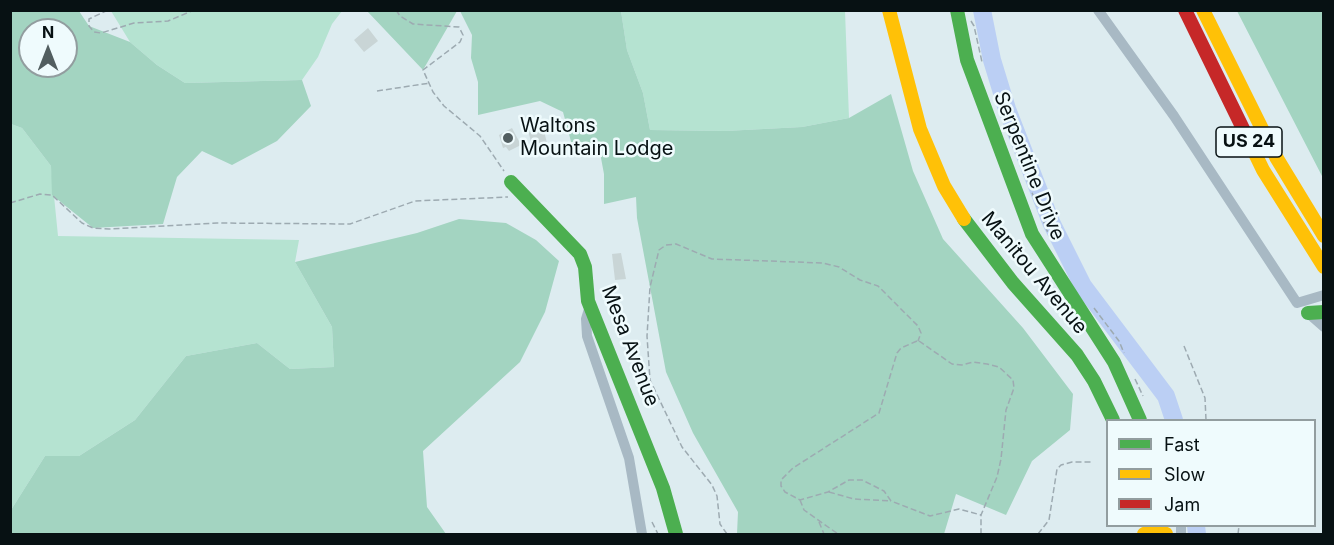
<!DOCTYPE html>
<style>
body{margin:0}
#map{position:relative;width:1334px;height:545px;overflow:hidden;background:#ddecf0;font-family:Inter,sans-serif}
canvas{display:block}
.frame{position:absolute;inset:0;border:12px solid #071113;pointer-events:none}
.legend{position:absolute;left:1106px;top:419px;width:210px;height:108px;box-sizing:border-box;background:#effbfd;border:2px solid #929d9f;margin:0;padding:8px 10px;list-style:none;font-size:18px;color:#071113}
.legend li{display:flex;align-items:center;gap:12px;height:30px}
.legend b{width:30px;border:2px solid #929d9f}
.north{position:absolute;left:18px;top:18px;width:60px;height:60px;box-sizing:border-box;background:#effbfd;border:2px solid #929d9f;border-radius:50%;rotate:0deg;font-size:16px;font-weight:700;line-height:24px;text-align:center;color:#071113}
.north::after{content:'';display:block;margin:auto;width:21px;height:27px;background:#525e60;clip-path:polygon(50% 0,100% 100%,50% 72%,0 100%)}
</style>
<div id="map">
<canvas width="1334" height="545"></canvas>
<div class="frame"></div>
<ul class="legend">
<li><b style="height:8px;background:#4caf50"></b>Fast</li>
<li><b style="height:8px;background:#ffc107"></b>Slow</li>
<li><b style="height:8px;background:#c62828"></b>Jam</li>
</ul>
<div class="north">N</div>
</div>
<script>
const c = document.querySelector('canvas').getContext('2d');
c.lineJoin = 'round';
function fillPath(path, color) { c.fillStyle = color; c.fill(path, 'evenodd'); }
const shape = rows => new Path2D(rows.map(r => 'M' + r).join(''));
function trace(path, color, width, dash) { c.strokeStyle = color; c.lineWidth = width; c.lineCap = dash ? 'butt' : 'round'; c.setLineDash(dash || []); c.stroke(path); }
function write(font, color, halo, rows, align = 'center') {
  c.font = font + ' Inter,sans-serif'; c.lineWidth = 5; c.setLineDash([]); c.textBaseline = 'middle'; c.strokeStyle = halo; c.fillStyle = color; for (const [text, x, y, turn = 0] of rows) {
    c.save(); c.translate(x, y); c.rotate((+turn || 0) * Math.PI / 180); c.textAlign = isNaN(turn) ? turn : align; if (halo) c.strokeText(text, 0, 0); c.fillText(text, 0, 0); c.restore();
  }
}
const green = shape([
 [111,11,342,11,332,24,318,57,302,80,185,83,157,65,130,42],
 [621,11,845,11,849,118,802,127,725,131,650,130,643,93,627,50],
 [11,124,22,128,51,166,58,236,299,240,295,262,332,327,334,367,290,369,257,343,186,356,135,420,79,456,45,456,11,510]
]);
const forest = shape([
 [11,10,79,11,89,26,130,42,157,65,185,83,302,80,311,106,277,141,232,165,202,151,177,177,163,224,93,228,52,195,51,166,22,128,11,124],
 [30,30,66,30,66,66,30,66],
 [367,11,457,11,423,70],
 [460,11,621,11,627,50,643,93,650,130,725,131,802,127,849,118,891,94,913,171,943,239,1023,328,1073,394,1070,430,1032,461,1006,515,956,494,944,534,737,534,738,512,693,433,666,372,637,218,636,197,604,204,604,174,598,142,573,149,563,112,540,101,478,115,478,82,471,58,472,35],
 [1237,11,1323,11,1323,178],
 [459,219,506,223,536,240,559,261,545,312,520,362,423,451,427,507,446,534,11,534,11,510,45,456,79,456,135,420,186,356,257,343,290,369,334,367,332,327,295,262,417,233]
]);
const river = shape([
 [982,10,992,60,1007,109,1051,222,1083,286,1166,396,1174,420],
 [1196,526,1197,534]
]);
const building = shape([
 [368,28,378,41,364,52,354,40],
 [541,119,547,143,532,146,526,122],
 [512,128,521,145,509,151,506,147,503,148,499,135],
 [621,253,626,279,615,280,612,254]
]);
const path = shape([
 [108,10,89,19,89,26,94,32,101,33,134,23,168,21,194,10],
 [396,10,400,16,413,24,459,27,463,35,460,42,423,70,433,92,444,106,480,136,504,171],
 [971,21,974,26,982,62],
 [377,91,430,83],
 [999,109,1050,238],
 [10,203,40,194,52,195,82,223,93,228,109,229,217,223,350,224,415,201,508,197],
 [1094,308,1119,341,1124,353],
 [917,341,901,348,897,353,879,413,793,468,781,480,781,486,785,492,800,500,828,492,849,480,862,480,884,491,891,501,930,516,959,509,981,515],
 [919,341,952,364,962,365,973,362,987,364,999,367,1013,380,1014,388,1006,410,1001,459,997,477,981,515,981,534],
 [1184,346,1205,398,1206,420],
 [1135,379,1143,396],
 [829,492,854,499,891,501],
 [800,500,804,510,838,534],
 [652,522,658,534],
 [819,522,824,534],
 [727,534,720,524,717,496,712,485,682,447,650,380,647,336,650,287,659,250,666,245,676,244,712,259,823,263,839,267,860,280,878,286,918,326,921,333,918,341],
 [1038,534,1049,520,1057,469,1061,465,1072,462,1092,462],
 [1238,534,1239,526]
]);
const street = shape([
 [1098,10,1174,116,1297,303,1324,295],
 [590,306,586,319,587,336,629,458,642,534],
 [1308,313,1324,327],
 [1181,534,1181,526]
]);
const fast = shape([
 [957,10,967,60,1032,234,1114,362,1140,420],
 [511,182,580,254,585,267,588,301,663,488,676,534],
 [964,219,1013,283,1077,355,1094,381,1113,420],
 [1308,313,1324,312]
]);
const slow = shape([
 [889,10,920,129,944,186,964,219],
 [1203,10,1276,157,1324,236],
 [1250,143,1263,170,1324,267],
 [1144,534,1154,530,1166,534]
]);
const jam = shape([
 [1185,10,1250,143]
]);
const markers = [
 [508,138,6,"#525e60"]
];
const shields = [
 [1249,142,66]
];
const shieldNames = [
 ["US 24",1249,142]
];
const poiNames = [
 ["Waltons",520,126],
 ["Mountain Lodge",520,149]
];
const streetNames = [
 ["Serpentine Drive",1029,166,68],
 ["Manitou Avenue",1034,273,50],
 ["Mesa Avenue",630,346,69]
];
fillPath(green, '#b5e3d1');
fillPath(forest, '#a3d4c1');
trace(river, '#bbcff4', 18);
fillPath(building, '#c9d5d6');
trace(path, '#9daab1', 1.5, [6, 3]);
trace(street, '#a8b9c4', 10);
trace(fast, '#4caf50', 14);
trace(slow, '#ffc107', 14);
trace(jam, '#c62828', 14);
for (const [x, y, r, color] of markers) { const dot = new Path2D(); dot.arc(x, y, r, 0, 2 * Math.PI); c.fillStyle = color; c.fill(dot); trace(dot, '#effbfd', 2); }
for (const [x, y, w] of shields) { const box = new Path2D(); box.roundRect(x - w / 2, y - 15, w, 30, 4.5); c.fillStyle = '#effbfd'; c.fill(box); trace(box, '#071113', 1.5); }
write('bold 18px', '#071113', null, shieldNames);
write('20px', '#071113', '#effbfd', poiNames, 'left');
write('20px', '#071113', '#effbfd', streetNames);
</script>
